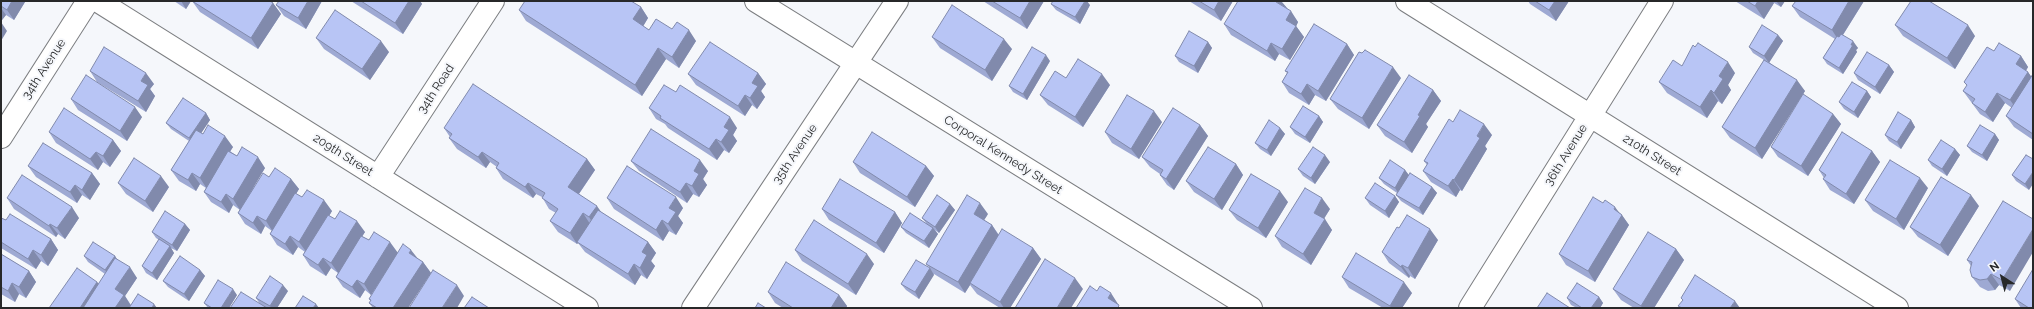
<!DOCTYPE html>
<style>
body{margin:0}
#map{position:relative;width:2034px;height:309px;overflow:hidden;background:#f5f7fb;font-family:Raleway,sans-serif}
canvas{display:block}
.frame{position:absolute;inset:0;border:2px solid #272829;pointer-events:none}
.north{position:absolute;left:1982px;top:257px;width:40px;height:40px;-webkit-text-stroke:3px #f5f7fb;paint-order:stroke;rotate:324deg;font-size:11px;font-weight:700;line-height:16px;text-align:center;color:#272829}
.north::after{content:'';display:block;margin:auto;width:14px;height:18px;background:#272829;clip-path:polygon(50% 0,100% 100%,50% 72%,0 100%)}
</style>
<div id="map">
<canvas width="2034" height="309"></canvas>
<div class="frame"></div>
<div class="north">N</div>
</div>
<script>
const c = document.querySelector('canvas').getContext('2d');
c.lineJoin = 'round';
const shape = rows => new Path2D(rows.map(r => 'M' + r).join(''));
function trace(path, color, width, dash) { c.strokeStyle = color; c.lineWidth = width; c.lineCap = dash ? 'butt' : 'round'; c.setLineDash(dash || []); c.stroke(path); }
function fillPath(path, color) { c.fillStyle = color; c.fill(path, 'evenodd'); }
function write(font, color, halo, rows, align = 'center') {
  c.font = font + ' Raleway,sans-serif'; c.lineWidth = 4; c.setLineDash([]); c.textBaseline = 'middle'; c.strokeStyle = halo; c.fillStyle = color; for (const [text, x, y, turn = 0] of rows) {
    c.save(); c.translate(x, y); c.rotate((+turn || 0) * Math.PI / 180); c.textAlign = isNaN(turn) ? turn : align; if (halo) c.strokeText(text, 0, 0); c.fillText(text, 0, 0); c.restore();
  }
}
const minor = shape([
 [98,1,587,308],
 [756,1,1251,308],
 [1407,1,1897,308],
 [1,137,88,1],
 [378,177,493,1],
 [1470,308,1662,1]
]);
const tertiary = shape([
 [693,308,897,1]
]);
const wall = shape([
 [1,1,25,2,14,20,6,15,2,20,1,20],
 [174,1,191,1,186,9],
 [192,1,273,3,281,14,258,49,200,12],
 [322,1,306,29,284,16,276,5],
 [351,1,420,1,422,4,403,34],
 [983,1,1044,1,1027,29],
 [1189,1,1233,1,1221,21],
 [1281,1,1287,8,1298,22,1296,26,1304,37,1290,60,1279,54,1275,61,1231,35,1224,24],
 [1528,1,1569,1,1556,21,1530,4],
 [1735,1,1785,1,1781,7,1774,3,1764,19],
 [1796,1,1864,1,1843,35,1858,48,1856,50,1857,52,1843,74,1827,64,1823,58,1835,39,1800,17,1792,6],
 [1051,4,1090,5,1080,24,1056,10],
 [641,7,648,18,643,26,649,30,672,29,696,41,679,68,666,59,642,96,526,21,519,10],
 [1895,25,1975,36,1955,69,1903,36],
 [1778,35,1783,41,1769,62,1805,91,1762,159,1730,138,1722,127,1764,60,1753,53,1749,47],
 [932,37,1012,49,992,81,940,48],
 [316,38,389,52,370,80,324,49],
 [1208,42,1212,48,1198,73,1179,62,1175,56],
 [1347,44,1354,55,1326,101,1315,95,1309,105,1289,93,1282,82,1287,73,1285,71],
 [1994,51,2021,56,2028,67,2026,71,2028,72,2031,77,2033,74,2033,140,2014,127,2006,116,2012,108,2005,103,1993,122,1980,114,1963,91,1967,86,1964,82],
 [1050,61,1027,100,1013,92,1009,86],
 [1889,65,1894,72,1880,94,1858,80,1854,73],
 [1682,66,1735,73,1728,85,1731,90,1722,104,1718,101,1707,118,1667,93,1659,82],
 [90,71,154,84,150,89,155,96,146,112,97,82],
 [758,73,766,84,761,91,765,97,757,109,752,105,745,116,696,85,688,74],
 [1066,78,1110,85,1083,127,1048,105,1040,95],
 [1401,78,1369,129,1338,109,1330,99],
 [1433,90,1441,101,1426,124,1428,127,1412,153,1385,136,1377,125],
 [1867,91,1871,97,1858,118,1844,109,1839,102],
 [71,99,142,117,127,141,78,110],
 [649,108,737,128,733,135,737,141,729,153,724,150,717,160,668,128,665,124,656,119],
 [206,113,210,120,201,133,233,147,230,151,237,156,265,168,253,188,269,177,291,179,299,189,296,194,302,197,332,211,329,216,335,219,365,232,362,236,369,240,398,253,417,258,423,262,431,273,408,308,373,308,369,303,371,301,369,299,388,269,371,295,365,290,360,298,343,287,336,277,338,273,331,268,326,276,310,266,303,255,305,252,298,247,293,255,277,245,270,234,272,231,265,226,261,234,245,224,238,213,240,210,233,205,229,213,211,202,204,192,206,188,200,184,196,191,179,181,171,170,189,141,171,129,166,123],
 [1833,114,1841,124,1808,176,1778,157,1771,147],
 [1319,116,1323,122,1310,143,1295,134,1290,127],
 [1911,120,1915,127,1901,149,1889,141,1885,135],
 [1162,122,1139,159,1112,143,1105,132],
 [1453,122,1492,135,1485,146,1487,149,1462,191,1460,190,1456,197,1431,182,1423,171,1427,165,1424,161],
 [1200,125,1208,136,1174,190,1167,185,1160,175,1160,174,1150,167,1142,157],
 [444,128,587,159,595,170,579,194,601,212,648,242,656,253,651,261,655,266,647,279,641,275,635,285,585,252,578,243,577,244,558,232,550,221,556,213,549,209,542,197,536,194,533,198,503,179,496,168,497,167,490,162,486,168,457,149,449,138,450,137],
 [1280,128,1285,134,1271,156,1260,149,1255,143],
 [49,132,113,140,121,151,110,167,103,162,98,170,56,143],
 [1995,134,1999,140,1987,161,1972,152,1967,146],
 [1955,149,1960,155,1947,176,1932,166,1928,160],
 [1872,151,1880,162,1854,204,1830,190,1823,179,1824,178,1819,170],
 [2026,155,2029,190,2016,181,2012,175],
 [631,161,708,171,703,179,707,185,699,197,693,194,687,203,639,171],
 [853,162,926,166,934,176,915,207,860,173],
 [1330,162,1315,184,1303,176,1298,169],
 [1236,164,1243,175,1222,210,1194,192,1186,181],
 [28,166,92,173,100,184,90,200,82,195,77,203,36,177],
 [1405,170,1409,175,1432,187,1437,193,1423,215,1401,201,1396,195,1397,193,1384,184,1379,178],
 [118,183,169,187,153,212,126,194],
 [1928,188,1904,230,1873,211,1865,200],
 [1395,196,1399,202,1389,218,1370,205,1365,198],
 [7,198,79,218,65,239,58,234,56,237,14,209],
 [607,198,683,208,678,216,683,223,676,235,669,231,663,241,614,209],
 [2003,201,2010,291,1999,285,1995,290,1988,291,1980,287,1972,277,1971,266,1967,260],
 [1288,202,1266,238,1237,220,1229,210],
 [950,204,955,210,939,233,935,230,938,234,929,248,906,233,901,227,926,223,922,218],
 [1979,206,1948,256,1918,237,1910,227],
 [822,209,895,212,902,223,884,253,829,220],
 [1330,209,1324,219,1332,230,1311,265,1282,247,1275,236],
 [1620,213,1629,225,1595,282,1566,265,1559,254],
 [988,214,984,220,992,225,999,235,1033,248,1041,259,1010,308,1000,308,977,294,970,285,965,293,934,274,919,299,906,290,901,284,930,268,926,264],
 [1,218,6,220,51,239,58,250,48,266,41,261,36,269,1,248],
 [185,224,190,230,177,251,171,248,174,253,157,280,146,273,142,266,159,240,156,238,152,232],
 [1399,228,1438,240,1415,279,1410,276,1409,278,1389,263,1382,252],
 [1676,249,1684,260,1654,308,1634,308,1621,300,1613,289],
 [795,250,874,264,856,295,802,261],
 [1,254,29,271,36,282,26,298,19,294,15,302,1,294],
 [84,256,115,256,117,259,137,278,125,296,131,305,154,304,49,308,97,282,99,284,105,274,88,262],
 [200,270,205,276,189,301,168,287,163,281],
 [1342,277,1412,293,1402,308,1383,308,1349,288],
 [288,291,277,308,230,308,260,304,256,298],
 [768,292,839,295,847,306,846,308,783,308,775,303],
 [237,295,229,308,208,308,204,303],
 [1599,297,1603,303,1600,308,1577,308,1571,305,1567,298],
 [2015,299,2033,308,2021,308]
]);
const shadedWall = shape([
 [12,1,25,1,25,2,14,20,7,10],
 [181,1,191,1,186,9],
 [308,1,322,1,306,29,298,18],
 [409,1,420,1,422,4,403,34,395,23],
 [1030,1,1044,1,1027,29,1020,18],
 [1085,1,1087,1,1090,5,1080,24,1075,17],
 [1219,1,1233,1,1221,21,1214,10],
 [1277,1,1281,1,1287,8,1276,2],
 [1555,1,1569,1,1556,21,1549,10],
 [1758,1,1772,1,1774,3,1764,19,1755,6],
 [1776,1,1785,1,1781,7],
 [1849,1,1864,1,1839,41,1832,30],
 [273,3,281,14,258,49,251,38],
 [641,7,648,18,641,30,633,19],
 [1,8,6,15,2,20,1,19],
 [1291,11,1298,22,1295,29,1296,26,1304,37,1290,60,1282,49,1286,20],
 [1,22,7,31,1,41],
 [1968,25,1975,36,1955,69,1947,58],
 [689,30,696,41,679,68,672,57],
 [1778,35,1783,41,1769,63,1764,56],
 [1004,39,1012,49,992,81,985,70],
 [381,41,389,52,370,80,362,69],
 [1853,41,1858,48,1856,50,1857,52,1843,74,1839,68],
 [1208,42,1212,48,1198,73,1194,66],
 [1271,43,1279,54,1275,61,1267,51],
 [1347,44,1354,55,1326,101,1318,91],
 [658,48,666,59,642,96,635,85],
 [1046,55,1050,61,1027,100,1023,94],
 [2021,56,2028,67,2023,75,2016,64],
 [1728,62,1735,73,1728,85,1731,90,1722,104,1714,93,1719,76],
 [1889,65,1894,72,1880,94,1875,87],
 [1393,67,1401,78,1369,129,1362,118],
 [2028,72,2033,79,2018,111,2010,100],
 [146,73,154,84,150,89,155,96,146,112,138,101,141,81],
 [758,73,766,84,761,91,765,97,757,109,750,98,752,83],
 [1102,74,1110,85,1083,127,1075,117],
 [1797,80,1805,91,1762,159,1755,148],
 [1307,84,1315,95,1309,105,1301,94],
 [1433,90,1441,101,1426,124,1428,127,1412,153,1404,142,1418,115],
 [1711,90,1718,101,1707,118,1700,107],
 [1867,91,1871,97,1858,118,1854,112],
 [1997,93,2005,103,1993,122,1985,112],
 [745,95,752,105,745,116,738,106],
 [135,107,142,117,127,141,120,131],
 [1154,111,1162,122,1139,159,1131,149],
 [206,113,210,120,194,144,189,138],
 [1833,114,1841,124,1808,176,1801,166],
 [1319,116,1323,122,1310,143,1305,137],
 [730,117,737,128,733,135,737,141,729,153,721,142,724,127],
 [1911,120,1915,127,1901,149,1897,142],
 [1484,124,1492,135,1485,146,1487,149,1462,191,1454,180],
 [1200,125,1208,136,1174,190,1166,179],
 [1280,128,1285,134,1271,156,1267,150],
 [1995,134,1999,140,1987,161,1982,155],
 [225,136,233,147,207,189,200,178],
 [716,139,724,150,717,160,709,149],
 [113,140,121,151,110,167,103,156],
 [1955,149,1960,155,1947,176,1942,169],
 [1872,151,1880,162,1854,204,1846,194],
 [96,152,103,162,98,170,90,159],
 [482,152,490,162,486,168,478,157],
 [1325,155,1330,162,1315,184,1311,178],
 [258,157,265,168,240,210,233,199],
 [587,159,595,170,576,198,568,187],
 [700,160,708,171,703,179,707,185,699,197,692,186,694,171],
 [1236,164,1243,175,1222,210,1214,199],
 [926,166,934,176,915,207,907,197],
 [1405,170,1410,177,1399,194,1395,188],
 [2033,172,2033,184,2029,190,2025,184],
 [92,173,100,184,90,200,82,190],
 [192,173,200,184,196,191,188,180],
 [161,176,169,187,153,212,145,201],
 [1920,178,1928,188,1904,230,1896,219],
 [291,179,299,189,273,232,266,221],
 [1453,179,1460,190,1456,197,1448,186],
 [528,183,536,194,533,198,525,187],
 [686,183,693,194,687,203,680,192],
 [75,185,82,195,77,203,70,192],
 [1432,187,1437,193,1423,215,1419,208],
 [1280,191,1288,202,1266,238,1258,228],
 [226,194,233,205,229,213,221,202],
 [1971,195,1979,206,1948,256,1940,245],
 [1395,196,1399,202,1389,218,1385,211],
 [676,197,683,208,678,216,683,223,676,235,668,224,669,208],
 [1322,198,1330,209,1321,223,1314,213],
 [324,200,332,211,307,253,299,242],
 [980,203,988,214,981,225,974,214],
 [950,204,955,210,939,233,935,227],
 [597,206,604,216,596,228,589,217],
 [72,207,79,218,65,239,57,228],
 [1615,207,1621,215,1622,215,1629,225,1595,282,1588,271,1614,209],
 [895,212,902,223,884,253,876,243],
 [583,213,590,224,577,242,578,243,577,244,570,233],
 [257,216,265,226,261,234,253,223],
 [1325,219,1332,230,1311,265,1303,254],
 [662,220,669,231,663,241,656,230],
 [357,221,365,232,339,274,331,263],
 [50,224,58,234,56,237,49,226],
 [185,224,190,230,177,251,172,245],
 [992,225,999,236,970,283,970,285,965,293,958,282],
 [933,228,938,234,929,248,924,241],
 [1430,229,1438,240,1415,279,1408,268],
 [2033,229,2033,252,2010,291,2002,280],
 [290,236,298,247,293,255,285,244],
 [51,239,58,250,48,266,41,255],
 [390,242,398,253,371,295,364,284],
 [648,242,656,253,651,261,655,266,647,279,640,268,642,252],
 [170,246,174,253,157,280,152,273],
 [1033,248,1041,259,1010,308,1004,308,1000,302],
 [1676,249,1684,260,1654,308,1642,308,1641,306],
 [33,250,41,261,36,269,28,259],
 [411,250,419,260,409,253],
 [867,254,874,264,856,295,848,284],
 [115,256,119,263,110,277,105,270],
 [323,258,331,268,326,276,318,265],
 [423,262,431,273,408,308,393,308],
 [634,264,641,275,635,285,628,274],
 [1402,265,1410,276,1409,278,1401,267],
 [130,267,137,278,125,296,131,306,130,308,115,308,115,289],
 [930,268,934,275,919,299,915,292],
 [200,270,205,276,189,301,184,294],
 [29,271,36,282,26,298,19,287],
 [1991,274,1999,285,1995,290,1987,279],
 [1075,278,1083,289,1071,308,1057,308],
 [357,280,365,290,360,298,352,287],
 [97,282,102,288,89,308,80,308],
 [1404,282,1412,293,1402,308,1391,308,1390,306],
 [12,283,19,294,15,302,8,291],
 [283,285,288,291,277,308,271,308,270,306],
 [457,285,464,296,457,308,442,308],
 [233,289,237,295,229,308,221,308],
 [1111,293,1118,304,1116,308,1108,298],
 [839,295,847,306,846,308,831,308],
 [1599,297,1603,303,1600,308,1591,308],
 [1735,301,1740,308,1730,308],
 [154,304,157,308,152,308],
 [316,304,319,308,313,308]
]);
const building = shape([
 [1,1,12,1,7,10,1,6,1,1],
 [192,1,270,1,273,3,251,38,192,1],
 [279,1,308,1,298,18,276,5,279,1],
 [361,1,409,1,395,23,361,1],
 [525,1,631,1,641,7,633,19,649,30,656,19,672,29,677,22,689,30,672,57,658,48,635,85,519,10,525,1],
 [992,1,1030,1,1020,18,992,1],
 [1053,1,1085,1,1075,17,1051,4,1053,1],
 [1199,1,1219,1,1214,10,1199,1],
 [1238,1,1277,1,1276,2,1291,11,1286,20,1296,26,1282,49,1271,43,1267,51,1224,24,1238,1],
 [1535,1,1555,1,1549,10,1535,1],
 [1747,1,1758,1,1755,6,1747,1],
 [1796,1,1849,1,1832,30,1792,6,1796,1],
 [1911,1,1929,1,1968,25,1947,58,1895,25,1911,1],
 [952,5,1004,39,985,70,932,37,952,5],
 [335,10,381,41,362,69,316,38,335,10],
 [1314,24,1347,44,1318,91,1307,84,1301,94,1282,82,1288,72,1285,71,1314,24],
 [1762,25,1778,35,1764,56,1749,47,1762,25],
 [1189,31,1208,42,1194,66,1175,56,1189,31],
 [1841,34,1853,41,1851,45,1853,45,1839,68,1823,58,1837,36,1839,37,1841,34],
 [710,42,758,73,752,83,758,86,750,98,745,95,738,106,688,74,710,42],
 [1698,43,1728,62,1719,76,1723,79,1714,93,1711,90,1700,107,1659,82,1673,60,1682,66,1693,45,1695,47,1698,43],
 [1999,43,2021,56,2016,64,2028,72,2010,100,1997,93,1985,112,1972,103,1975,99,1963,91,1967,85,1964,82,1987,47,1994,51,1999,43],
 [104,47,146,73,141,81,148,85,138,101,90,71,104,47],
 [1032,47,1046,55,1023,94,1009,86,1032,47],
 [1365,50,1393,67,1362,118,1330,99,1359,52,1362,53,1365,50],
 [1867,52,1889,65,1875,87,1854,73,1867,52],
 [1078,59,1102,74,1075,117,1040,95,1055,71,1066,78,1078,59],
 [1764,60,1797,80,1755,148,1722,127,1764,60],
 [2033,74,2033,134,2006,116,2033,74],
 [86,75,135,107,120,131,71,99,86,75],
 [1409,75,1433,90,1418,115,1420,116,1404,142,1377,125,1409,75],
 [1852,82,1867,91,1854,112,1839,102,1852,82],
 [473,84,587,159,568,187,597,206,589,217,583,213,570,233,550,221,558,209,542,198,545,193,528,183,525,187,496,168,499,163,482,152,478,157,449,138,452,134,444,128,473,84],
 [664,85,676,92,680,85,730,117,724,127,729,130,721,142,716,139,709,149,660,118,661,116,649,108,664,85],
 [1803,94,1833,114,1801,166,1771,147,1803,94],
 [1127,95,1154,111,1131,149,1105,132,1127,95],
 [183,98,206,113,189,138,166,123,183,98],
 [1303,106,1319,116,1305,137,1290,127,1303,106],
 [64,108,113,140,103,156,96,152,90,159,49,132,64,108],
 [1173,108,1200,125,1166,179,1160,175,1163,170,1142,157,1173,108],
 [1460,110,1484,124,1477,136,1480,138,1454,180,1453,179,1448,186,1423,171,1428,163,1424,161,1449,119,1453,122,1460,110],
 [1898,112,1911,120,1897,142,1885,135,1898,112],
 [1269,120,1280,128,1267,150,1255,143,1269,120],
 [208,125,225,136,200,178,192,173,188,180,171,170,196,130,203,134,208,125],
 [1980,125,1995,134,1982,155,1967,146,1980,125],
 [651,129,700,160,694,171,699,174,692,186,686,183,680,192,631,161,651,129],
 [872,132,926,166,907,197,853,162,872,132],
 [1842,132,1872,151,1846,194,1823,179,1826,175,1819,170,1842,132],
 [1941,140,1955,149,1942,169,1928,160,1941,140],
 [43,143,92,173,82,190,75,185,70,192,28,166,43,143],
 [242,147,258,157,233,199,226,194,221,202,204,192,228,151,237,156,242,147],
 [1208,147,1236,164,1214,199,1186,181,1208,147],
 [1313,147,1325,155,1311,178,1298,169,1313,147],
 [2026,155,2033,159,2033,172,2025,184,2012,175,2026,155],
 [134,158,161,176,145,201,118,183,134,158],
 [1390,160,1405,170,1395,188,1379,178,1390,160],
 [1890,160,1920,178,1896,219,1865,200,1890,160],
 [627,166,676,197,669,208,676,212,668,224,662,220,656,230,607,198,627,166],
 [275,168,291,179,266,221,257,216,253,223,238,213,263,173,269,177,275,168],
 [1410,173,1432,187,1419,208,1396,195,1410,173],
 [1251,174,1280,191,1258,228,1229,210,1251,174],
 [22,175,72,207,57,228,50,224,49,226,7,198,22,175],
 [1941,177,1971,195,1940,245,1910,227,1941,177],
 [840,179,895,212,876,243,822,209,840,179],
 [1375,183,1395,196,1385,211,1365,198,1375,183],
 [1305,188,1322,198,1314,213,1325,219,1303,254,1275,236,1305,188],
 [307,190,324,200,299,242,290,236,285,244,270,234,295,193,302,197,307,190],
 [937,195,950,204,935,227,922,218,937,195],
 [967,195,980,203,974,214,992,225,958,282,926,264,967,195],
 [1593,197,1603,203,1605,200,1615,207,1614,209,1622,215,1588,271,1559,254,1593,197],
 [2003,201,2033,219,2033,229,2002,280,1991,274,1987,279,1980,280,1972,277,1970,270,1972,262,1967,260,2003,201],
 [598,210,648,242,642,252,647,255,640,268,634,264,628,274,577,242,598,210],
 [165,211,185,224,172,245,152,232,165,211],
 [340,211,357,221,331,263,323,258,318,265,303,255,328,215,335,219,340,211],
 [910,213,933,228,924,241,901,227,910,213],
 [10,214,51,239,41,255,33,250,28,259,1,242,1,218,6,220,10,214],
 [1407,215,1430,229,1408,268,1402,265,1401,267,1382,252,1397,227,1399,228,1407,215],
 [814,220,867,254,848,284,795,250,814,220],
 [1002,229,1033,248,1000,302,970,283,1002,229],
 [374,232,390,242,364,284,357,280,352,287,336,277,361,236,369,240,374,232],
 [1648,232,1676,249,1641,306,1613,289,1648,232],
 [159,239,170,246,152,273,142,266,159,239],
 [93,242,115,256,105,270,84,256,93,242],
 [403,244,411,250,409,253,423,262,393,308,377,308,369,303,371,300,369,299,403,244],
 [1356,253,1404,282,1390,306,1342,277,1356,253],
 [1,254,29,271,19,287,12,283,8,291,1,287,1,254],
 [180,256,200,270,184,294,163,281,180,256],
 [115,258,130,267,115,289,124,295,115,308,83,308,115,258],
 [1045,259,1075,278,1057,308,1015,308,1045,259],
 [916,260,930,268,915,292,901,284,916,260],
 [786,262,839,295,831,308,793,308,768,292,786,262],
 [77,268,97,282,80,308,49,308,77,268],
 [2033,269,2033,308,2029,308,2015,299,2033,269],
 [433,270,457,285,442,308,409,308,433,270],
 [1695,275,1735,301,1730,308,1682,308,1678,306,1683,300,1681,298,1695,275],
 [270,276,283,285,270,306,256,298,270,276],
 [218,280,233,289,221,308,212,308,204,303,218,280],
 [1577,283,1599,297,1591,308,1582,308,1567,298,1577,283],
 [1090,286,1097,291,1100,286,1111,293,1108,298,1119,305,1118,308,1076,308,1090,286],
 [241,292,267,308,230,308,241,292],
 [1547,293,1570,308,1537,308,1547,293],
 [138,294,154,304,152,308,129,308,138,294],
 [303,296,316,304,313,308,295,308,303,296],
 [472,297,489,308,464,308,472,297],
 [758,303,766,308,755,308,758,303]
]);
const streetNames = [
 ["34th Avenue",44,69,-57],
 ["34th Road",436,89,-57],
 ["35th Avenue",795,154,-56],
 ["209th Street",343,155,32],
 ["Corporal Kennedy Street",1003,155,32],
 ["36th Avenue",1566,155,-58],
 ["210th Street",1652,155,32]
];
trace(minor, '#7c7e81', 24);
trace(tertiary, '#7c7e81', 24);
trace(minor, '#fff', 22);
trace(tertiary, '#fff', 22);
fillPath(wall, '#9ea9d3');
fillPath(shadedWall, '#818aac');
fillPath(building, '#b8c5f5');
trace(building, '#818aac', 1);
write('12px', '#272829', '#f5f7fb', streetNames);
</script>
